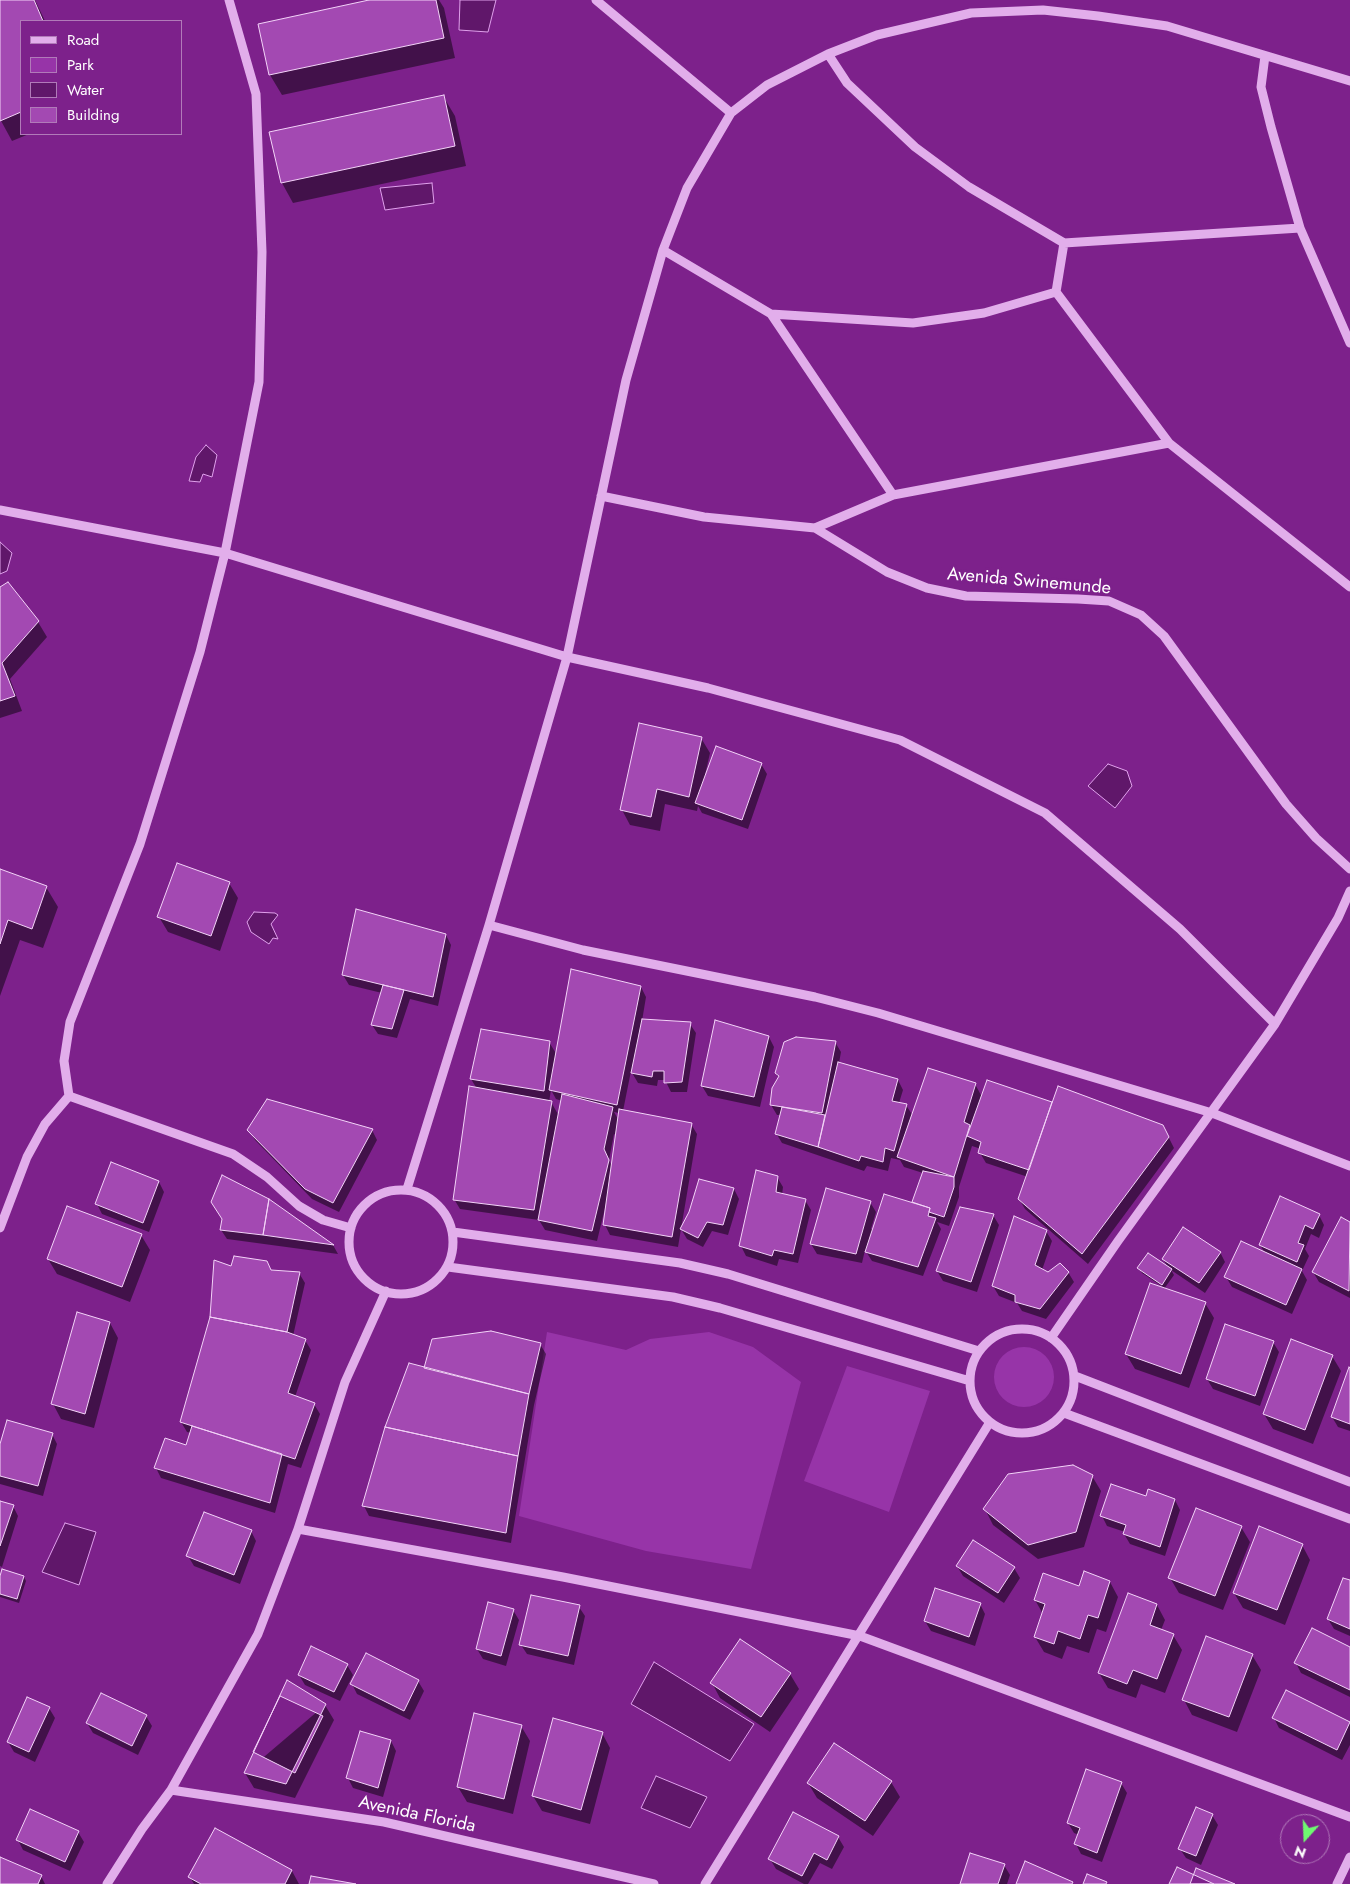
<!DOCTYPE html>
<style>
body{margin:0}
#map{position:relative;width:1350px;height:1884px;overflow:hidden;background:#7d218b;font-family:Jost,sans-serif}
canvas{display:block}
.legend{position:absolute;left:20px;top:20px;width:162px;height:115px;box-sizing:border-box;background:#7d218b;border:1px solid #b17ab9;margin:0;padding:6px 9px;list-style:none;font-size:15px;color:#fff}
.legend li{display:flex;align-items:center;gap:10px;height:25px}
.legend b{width:25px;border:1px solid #b17ab9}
.north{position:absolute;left:1280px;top:1814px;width:50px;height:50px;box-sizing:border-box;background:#7d218b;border:1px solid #b17ab9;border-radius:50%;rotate:200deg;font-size:14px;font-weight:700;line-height:20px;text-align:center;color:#fff}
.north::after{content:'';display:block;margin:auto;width:18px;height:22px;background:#6ff871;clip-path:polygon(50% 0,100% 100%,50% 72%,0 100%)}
</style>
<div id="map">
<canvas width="1350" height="1884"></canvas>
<ul class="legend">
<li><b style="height:6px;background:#e2aeeb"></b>Road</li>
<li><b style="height:14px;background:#9734a8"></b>Park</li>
<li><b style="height:14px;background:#60176a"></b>Water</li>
<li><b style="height:14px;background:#a349b2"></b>Building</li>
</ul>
<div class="north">N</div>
</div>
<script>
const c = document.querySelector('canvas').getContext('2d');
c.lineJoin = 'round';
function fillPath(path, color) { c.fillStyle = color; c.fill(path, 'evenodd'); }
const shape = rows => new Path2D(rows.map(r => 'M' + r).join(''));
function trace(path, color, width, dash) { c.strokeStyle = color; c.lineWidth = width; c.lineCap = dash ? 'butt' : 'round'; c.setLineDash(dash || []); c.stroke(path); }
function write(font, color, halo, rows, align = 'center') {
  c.font = font + ' Jost,sans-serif'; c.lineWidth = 5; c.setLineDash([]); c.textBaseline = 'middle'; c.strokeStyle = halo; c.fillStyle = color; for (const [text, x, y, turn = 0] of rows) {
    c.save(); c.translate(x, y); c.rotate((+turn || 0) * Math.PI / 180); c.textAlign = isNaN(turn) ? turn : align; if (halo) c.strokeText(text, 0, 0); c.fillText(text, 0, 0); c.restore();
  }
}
const green = shape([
 [547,1332,626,1350,650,1339,709,1332,753,1347,801,1382,751,1569,646,1551,519,1516],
 '994 1377a30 30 0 1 1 60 0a30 30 0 1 1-60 0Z',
 [847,1366,930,1391,889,1512,804,1481]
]);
const water = shape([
 [460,0,496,0,488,32,459,30,460,0],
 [432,183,434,203,385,210,380,188,432,183],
 [206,445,217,455,212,477,203,474,200,482,189,481,196,457,206,445],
 [0,542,12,553,7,571,0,574,0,542],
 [1108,764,1127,771,1132,786,1115,808,1088,786,1108,764],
 [254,912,275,913,278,915,271,924,278,939,273,938,269,944,251,932,247,922,254,912],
 [65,1523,96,1532,79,1585,42,1572,65,1523],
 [654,1662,754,1724,730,1761,631,1704,654,1662],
 [656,1776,707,1797,690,1828,641,1808,656,1776]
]);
const shadow = shape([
 [0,0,35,0,45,21,21,21,21,134,29,134,12,141,0,119],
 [375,0,439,0,444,8,455,58,282,95,270,75,259,25],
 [443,96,455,116,466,166,293,203,282,183],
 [0,588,38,622,47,637,10,679,22,711,0,718],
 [701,738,710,753,705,775,761,764,767,774,748,829,702,813,698,806,697,811,665,804,660,831,630,825,622,810],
 [0,871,46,887,58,907,43,948,20,940,0,996],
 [229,883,238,898,220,951,168,932,159,917],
 [446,935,451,945,438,1006,410,999,397,1038,378,1034,372,1025,382,993,349,985,343,975],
 [641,987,646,997,642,1021,690,1024,696,1033,687,1092,671,1092,665,1080,658,1080,657,1086,638,1083,631,1071,623,1111,691,1124,697,1134,678,1247,610,1235,605,1225,607,1208,605,1208,597,1241,545,1230,539,1220,460,1209,454,1199,477,1089,471,1079,549,1042,557,1055],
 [551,1090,556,1099,562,1101,559,1116,551,1102,549,1102],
 [614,1112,619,1113,618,1119],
 [614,1134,616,1135,612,1167,609,1160],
 [769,1037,774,1047,760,1107,708,1096,702,1086],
 [835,1042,841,1052,839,1063,898,1080,903,1090,899,1103,906,1105,913,1116,975,1084,982,1097,988,1081,1053,1104,1168,1136,1174,1148,1088,1264,1025,1209,1019,1199,1028,1177,986,1163,980,1153,981,1149,972,1146,959,1187,959,1197,949,1226,937,1222,941,1229,923,1276,872,1261,865,1250,862,1263,817,1254,811,1244,870,1202,876,1212,871,1229,873,1230,912,1204,923,1173,904,1167,900,1160,891,1158,888,1171,867,1166,864,1171,782,1143,776,1133,781,1115,777,1115,771,1105,779,1078,776,1073],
 [249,1130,372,1130,377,1140,339,1212,312,1199,255,1140],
 [777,1177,783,1187,782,1195,805,1200,811,1210,798,1263,779,1259,777,1266,746,1256,741,1246],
 [159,1182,164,1192,149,1232,102,1214,97,1204],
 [734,1189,739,1199,728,1235,712,1231,703,1247,687,1239,681,1229],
 [268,1200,333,1245,338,1254,227,1239,221,1230,223,1219],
 [993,1215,999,1225,977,1292,943,1281,937,1271],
 [1319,1215,1324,1225,1319,1238,1311,1234,1305,1249,1309,1256,1302,1271,1307,1280,1292,1314,1232,1287,1226,1277,1265,1253,1260,1245],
 [1341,1219,1350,1223,1350,1298,1319,1282,1313,1272],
 [1046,1231,1052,1241,1042,1270,1048,1273,1068,1272,1074,1282,1046,1319,1022,1311,1017,1303,999,1296,993,1286],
 [141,1235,150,1250,130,1302,57,1274,48,1259],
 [1220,1252,1225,1262,1205,1293,1171,1270,1174,1275,1164,1289,1205,1303,1214,1318,1189,1388,1135,1369,1126,1354,1163,1287,1142,1273,1139,1268,1169,1269,1163,1259],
 [231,1267,299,1273,305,1283,293,1336,305,1340,311,1350,295,1397,314,1404,320,1414,301,1468,288,1464,275,1513,161,1478,156,1468,186,1446,191,1433,187,1432,181,1422],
 [110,1323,118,1338,94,1428,61,1419,53,1404],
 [1273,1342,1279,1352,1260,1406,1213,1389,1207,1379],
 [540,1344,546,1354,534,1405,511,1543,369,1516,364,1506,425,1369],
 [1332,1356,1341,1371,1313,1444,1273,1429,1264,1414],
 [1350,1369,1350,1431,1338,1427,1332,1417],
 [52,1434,57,1444,43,1496,0,1484,0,1449],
 [1092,1476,1101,1491,1084,1547,1038,1559,993,1525,985,1509],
 [1147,1497,1175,1500,1180,1510,1165,1556,1130,1544,1124,1534,1125,1532,1107,1526,1102,1516],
 [0,1502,13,1506,18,1516,2,1567,0,1566],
 [1241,1527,1250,1542,1223,1610,1179,1593,1170,1578],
 [251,1531,256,1541,240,1584,194,1566,188,1556],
 [1302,1545,1310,1560,1285,1625,1243,1608,1234,1593],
 [957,1566,1014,1568,1020,1578,1004,1603,963,1576],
 [24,1577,26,1581,19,1603,0,1597,0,1580],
 [1110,1582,1118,1597,1106,1632,1097,1629,1089,1653,1067,1646,1062,1659,1044,1652,1035,1637,1043,1614,1035,1600,1080,1587],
 [1350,1582,1350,1636,1334,1629,1328,1619],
 [1129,1594,1157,1605,1165,1620,1161,1630,1173,1635,1182,1650,1165,1693,1141,1684,1136,1698,1108,1688,1099,1673],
 [980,1604,985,1614,975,1646,931,1631,925,1621],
 [579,1607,585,1616,574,1665,527,1654,521,1645],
 [513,1610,519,1620,506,1666,483,1659,477,1649],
 [1350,1648,1350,1697,1301,1673,1296,1663],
 [1252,1655,1261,1670,1237,1732,1192,1715,1184,1700],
 [347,1665,353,1675,340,1701,305,1685,299,1675],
 [790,1674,799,1689,770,1732,720,1698,712,1683],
 [418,1681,424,1691,410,1720,357,1694,352,1684],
 [1287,1691,1350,1723,1350,1745,1342,1760,1279,1728,1274,1718],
 [325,1705,334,1720,295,1798,254,1788,245,1773],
 [49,1708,55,1718,35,1762,14,1752,8,1742],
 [146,1716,152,1726,138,1755,93,1733,87,1723],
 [521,1726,530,1741,513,1814,467,1802,458,1787],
 [602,1733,610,1748,590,1824,542,1811,533,1796],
 [391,1741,396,1751,383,1797,353,1788,348,1778],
 [891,1782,900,1797,873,1836,817,1798,808,1783],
 [1121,1783,1127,1793,1102,1862,1081,1854,1076,1844,1079,1835,1074,1833,1068,1823],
 [1212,1815,1218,1825,1201,1865,1186,1858,1180,1849],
 [216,1830,292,1871,299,1884,194,1884,190,1877],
 [78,1832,84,1842,70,1871,23,1850,18,1840],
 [838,1837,844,1847,832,1869,820,1863,808,1884,804,1884,776,1869,770,1859],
 [0,1858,41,1876,45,1884,0,1884],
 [1004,1865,1010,1875,1007,1884,961,1884]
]);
const building = shape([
 [0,0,34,0,43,21,21,21,21,112,0,121,0,0],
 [369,0,436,0,444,38,269,75,258,24,369,0],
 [444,95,455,146,281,183,269,132,444,95],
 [8,582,39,621,2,663,15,696,0,701,0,587,8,582],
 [639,723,702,737,689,797,657,789,651,817,620,810,639,723],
 [716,746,762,763,742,820,695,803,716,746],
 [177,863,230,882,211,936,157,917,177,863],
 [0,869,47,886,32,929,8,920,0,944,0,869],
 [356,909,446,934,433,997,342,975,356,909],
 [571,969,641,986,617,1105,549,1090,571,969],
 [383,985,404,990,392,1029,371,1025,383,985],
 [642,1019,691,1022,682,1082,664,1083,664,1071,653,1071,652,1077,631,1073,642,1019],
 [715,1020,769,1036,754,1097,701,1086,715,1020],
 [481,1029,550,1041,544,1091,470,1079,481,1029],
 [796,1037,836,1041,822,1113,770,1105,772,1088,779,1076,775,1073,784,1042,796,1037],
 [838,1062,898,1079,892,1101,907,1104,894,1151,885,1148,883,1162,861,1156,859,1161,818,1147,838,1062],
 [928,1068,976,1083,964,1122,970,1125,954,1177,897,1157,928,1068],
 [987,1080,1052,1102,1029,1170,978,1153,981,1142,967,1136,987,1080],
 [469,1086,552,1101,534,1210,453,1200,469,1086],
 [1058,1086,1163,1125,1169,1137,1082,1254,1018,1199,1058,1086],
 [562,1094,613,1107,604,1149,609,1160,592,1231,538,1220,562,1094],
 [267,1099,373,1129,333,1203,305,1189,247,1130,267,1099],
 [782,1107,825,1115,818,1147,775,1134,782,1107],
 [619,1109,692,1123,672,1237,603,1225,619,1109],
 [111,1162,159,1181,143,1223,95,1204,111,1162],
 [756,1170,778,1176,776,1192,806,1199,793,1254,774,1250,772,1256,739,1246,756,1170],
 [923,1171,954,1177,954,1187,944,1217,929,1212,930,1208,912,1202,923,1171],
 [222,1175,269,1199,263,1235,220,1230,222,1219,211,1202,222,1175],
 [699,1179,734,1188,723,1225,707,1222,698,1238,680,1229,689,1212,699,1179],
 [826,1188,871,1201,856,1254,810,1244,826,1188],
 [884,1194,930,1208,928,1216,936,1218,918,1267,865,1252,884,1194],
 [1280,1196,1320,1214,1313,1229,1305,1225,1298,1243,1304,1245,1297,1262,1259,1245,1280,1196],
 [269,1199,334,1245,263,1235,269,1199],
 [67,1206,142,1234,122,1287,47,1259,67,1206],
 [960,1207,994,1214,971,1282,936,1271,960,1207],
 [1014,1216,1047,1230,1035,1265,1048,1272,1060,1263,1069,1272,1040,1309,1015,1302,1015,1295,992,1286,1014,1216],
 [1341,1217,1350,1222,1349,1291,1312,1272,1341,1217],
 [1183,1227,1221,1252,1199,1283,1162,1259,1183,1227],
 [1241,1241,1302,1269,1286,1305,1224,1277,1241,1241],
 [1148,1253,1172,1269,1162,1285,1137,1268,1148,1253],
 [234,1256,267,1261,271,1270,300,1272,287,1332,210,1317,214,1260,231,1266,234,1256],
 [1150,1283,1206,1302,1181,1374,1125,1354,1150,1283],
 [77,1312,110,1322,85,1414,51,1404,77,1312],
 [210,1317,287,1332,306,1339,288,1393,315,1403,295,1459,180,1422,210,1317],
 [1225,1324,1274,1341,1255,1396,1206,1379,1225,1324],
 [491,1331,541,1343,529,1394,424,1368,432,1339,491,1331],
 [1291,1339,1333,1355,1305,1430,1263,1414,1291,1339],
 [409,1363,529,1394,518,1456,385,1427,409,1363],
 [1349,1367,1350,1368,1350,1424,1331,1417,1349,1367],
 [7,1420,53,1433,38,1486,0,1476,0,1444,7,1420],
 [192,1426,282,1454,270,1503,154,1468,165,1438,186,1445,192,1426],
 [385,1427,518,1456,506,1533,362,1506,385,1427],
 [1073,1465,1093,1475,1076,1532,1028,1545,983,1509,1008,1474,1073,1465],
 [1111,1484,1146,1496,1148,1489,1175,1499,1160,1547,1123,1534,1126,1525,1100,1516,1111,1484],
 [0,1501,14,1505,0,1546,0,1501],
 [1196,1508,1242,1526,1215,1596,1168,1578,1196,1508],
 [204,1512,252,1530,234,1575,186,1556,204,1512],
 [1259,1526,1303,1544,1277,1610,1233,1593,1259,1526],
 [973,1540,1015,1567,998,1593,956,1566,973,1540],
 [2,1569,24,1576,17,1599,0,1594,0,1576,2,1569],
 [1084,1571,1110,1581,1098,1618,1088,1615,1080,1639,1058,1631,1054,1644,1034,1637,1045,1604,1034,1600,1043,1573,1079,1586,1084,1571],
 [1343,1578,1350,1580,1350,1629,1327,1619,1343,1578],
 [935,1588,981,1603,969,1637,924,1621,935,1588],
 [1128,1593,1157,1604,1150,1625,1174,1634,1157,1679,1133,1670,1127,1684,1098,1673,1128,1593],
 [531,1595,580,1605,568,1656,519,1645,531,1595],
 [488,1602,514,1609,501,1656,476,1649,488,1602],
 [1312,1628,1350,1647,1350,1690,1294,1663,1312,1628],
 [1206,1636,1253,1654,1229,1717,1182,1700,1206,1636],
 [740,1639,791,1673,761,1717,710,1683,740,1639],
 [311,1646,348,1664,334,1692,298,1675,311,1646],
 [366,1653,419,1680,404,1711,350,1684,366,1653],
 [287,1680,326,1704,286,1784,244,1773,287,1680],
 [1286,1690,1350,1722,1337,1750,1272,1718,1286,1690],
 [101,1693,147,1715,132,1746,86,1723,101,1693],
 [280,1696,323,1716,295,1773,253,1752,280,1696],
 [27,1697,50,1707,29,1752,7,1742,27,1697],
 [474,1713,522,1725,504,1799,457,1787,474,1713],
 [553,1718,603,1732,581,1810,532,1796,553,1718],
 [360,1731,391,1740,378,1788,346,1778,360,1731],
 [834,1743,892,1781,865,1821,807,1783,834,1743],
 [1086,1769,1122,1782,1097,1853,1074,1844,1080,1828,1067,1823,1086,1769],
 [1196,1807,1213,1814,1196,1856,1178,1849,1196,1807],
 [30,1809,79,1831,65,1862,16,1840,30,1809],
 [793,1812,839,1836,827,1860,814,1853,802,1876,768,1859,793,1812],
 [215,1828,292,1870,285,1884,201,1884,188,1877,215,1828],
 [970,1853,1005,1864,998,1884,960,1884,970,1853],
 [0,1857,42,1875,38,1884,0,1884,0,1857],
 [1025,1861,1073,1882,1072,1884,1016,1884,1025,1861],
 [1177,1867,1214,1884,1169,1884,1177,1867],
 [1196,1868,1235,1884,1190,1884,1196,1868],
 [1087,1874,1107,1882,1106,1884,1083,1884,1087,1874],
 [311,1876,356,1884,309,1884,311,1876]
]);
const minor = shape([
 [596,0,731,113],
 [828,54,847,83,915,147,969,187,1064,243,1300,228],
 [1265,56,1261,87,1271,127,1300,228,1350,343],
 [1064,243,1056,292,1169,443,1350,587],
 [663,250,771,314,893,495],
 [771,314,913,323,984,313,1056,292],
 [601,496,704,517,815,528,887,572,927,588,966,596,1078,599,1109,601,1141,615,1164,636,1286,804,1316,838,1350,869],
 [0,510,225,553,567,657,708,688,900,740,1045,813,1180,929,1275,1024],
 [815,528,893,495,1169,443],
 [489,925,583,950,815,997,878,1013,1212,1113,1350,1166],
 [69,1096,233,1154,267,1177,299,1206,323,1220,351,1228],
 [407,1189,489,925,567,657,626,380,663,250,687,188,731,113,767,85,828,54,877,35,971,13,1043,10,1098,16,1167,26,1350,81],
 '349 1242a52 52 0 1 1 104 0a52 52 0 1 1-104 0Z',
 [0,1228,27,1157,45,1124,69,1096,64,1061,70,1022,140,844,200,652,225,553,259,382,262,252,256,94,229,0],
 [453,1232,680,1263,728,1274,979,1351],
 [448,1267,673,1297,720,1308,970,1381],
 '970 1381a52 52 0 1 1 104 0a52 52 0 1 1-104 0Z',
 [1051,1338,1118,1241,1275,1024,1338,918,1350,891],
 [1075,1376,1350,1482],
 [1064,1413,1350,1519],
 [298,1529,563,1577,860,1636,1350,1817],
 [171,1790,384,1822,654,1884],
 [107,1884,142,1829,171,1790,258,1634,298,1529,345,1382,386,1291],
 [705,1884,990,1422],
 [1337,1884,1350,1857]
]);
const streetNames = [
 ["Avenida Swinemunde",1029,582,5],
 ["Avenida Florida",417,1815,12]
];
fillPath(green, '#9734a8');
fillPath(water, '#60176a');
trace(water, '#e0a1ec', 1);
fillPath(shadow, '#0007');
fillPath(building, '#a349b2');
trace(building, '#f3d3f8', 1);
trace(minor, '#e2aeeb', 9);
write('18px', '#fff', '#7d218b', streetNames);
</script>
